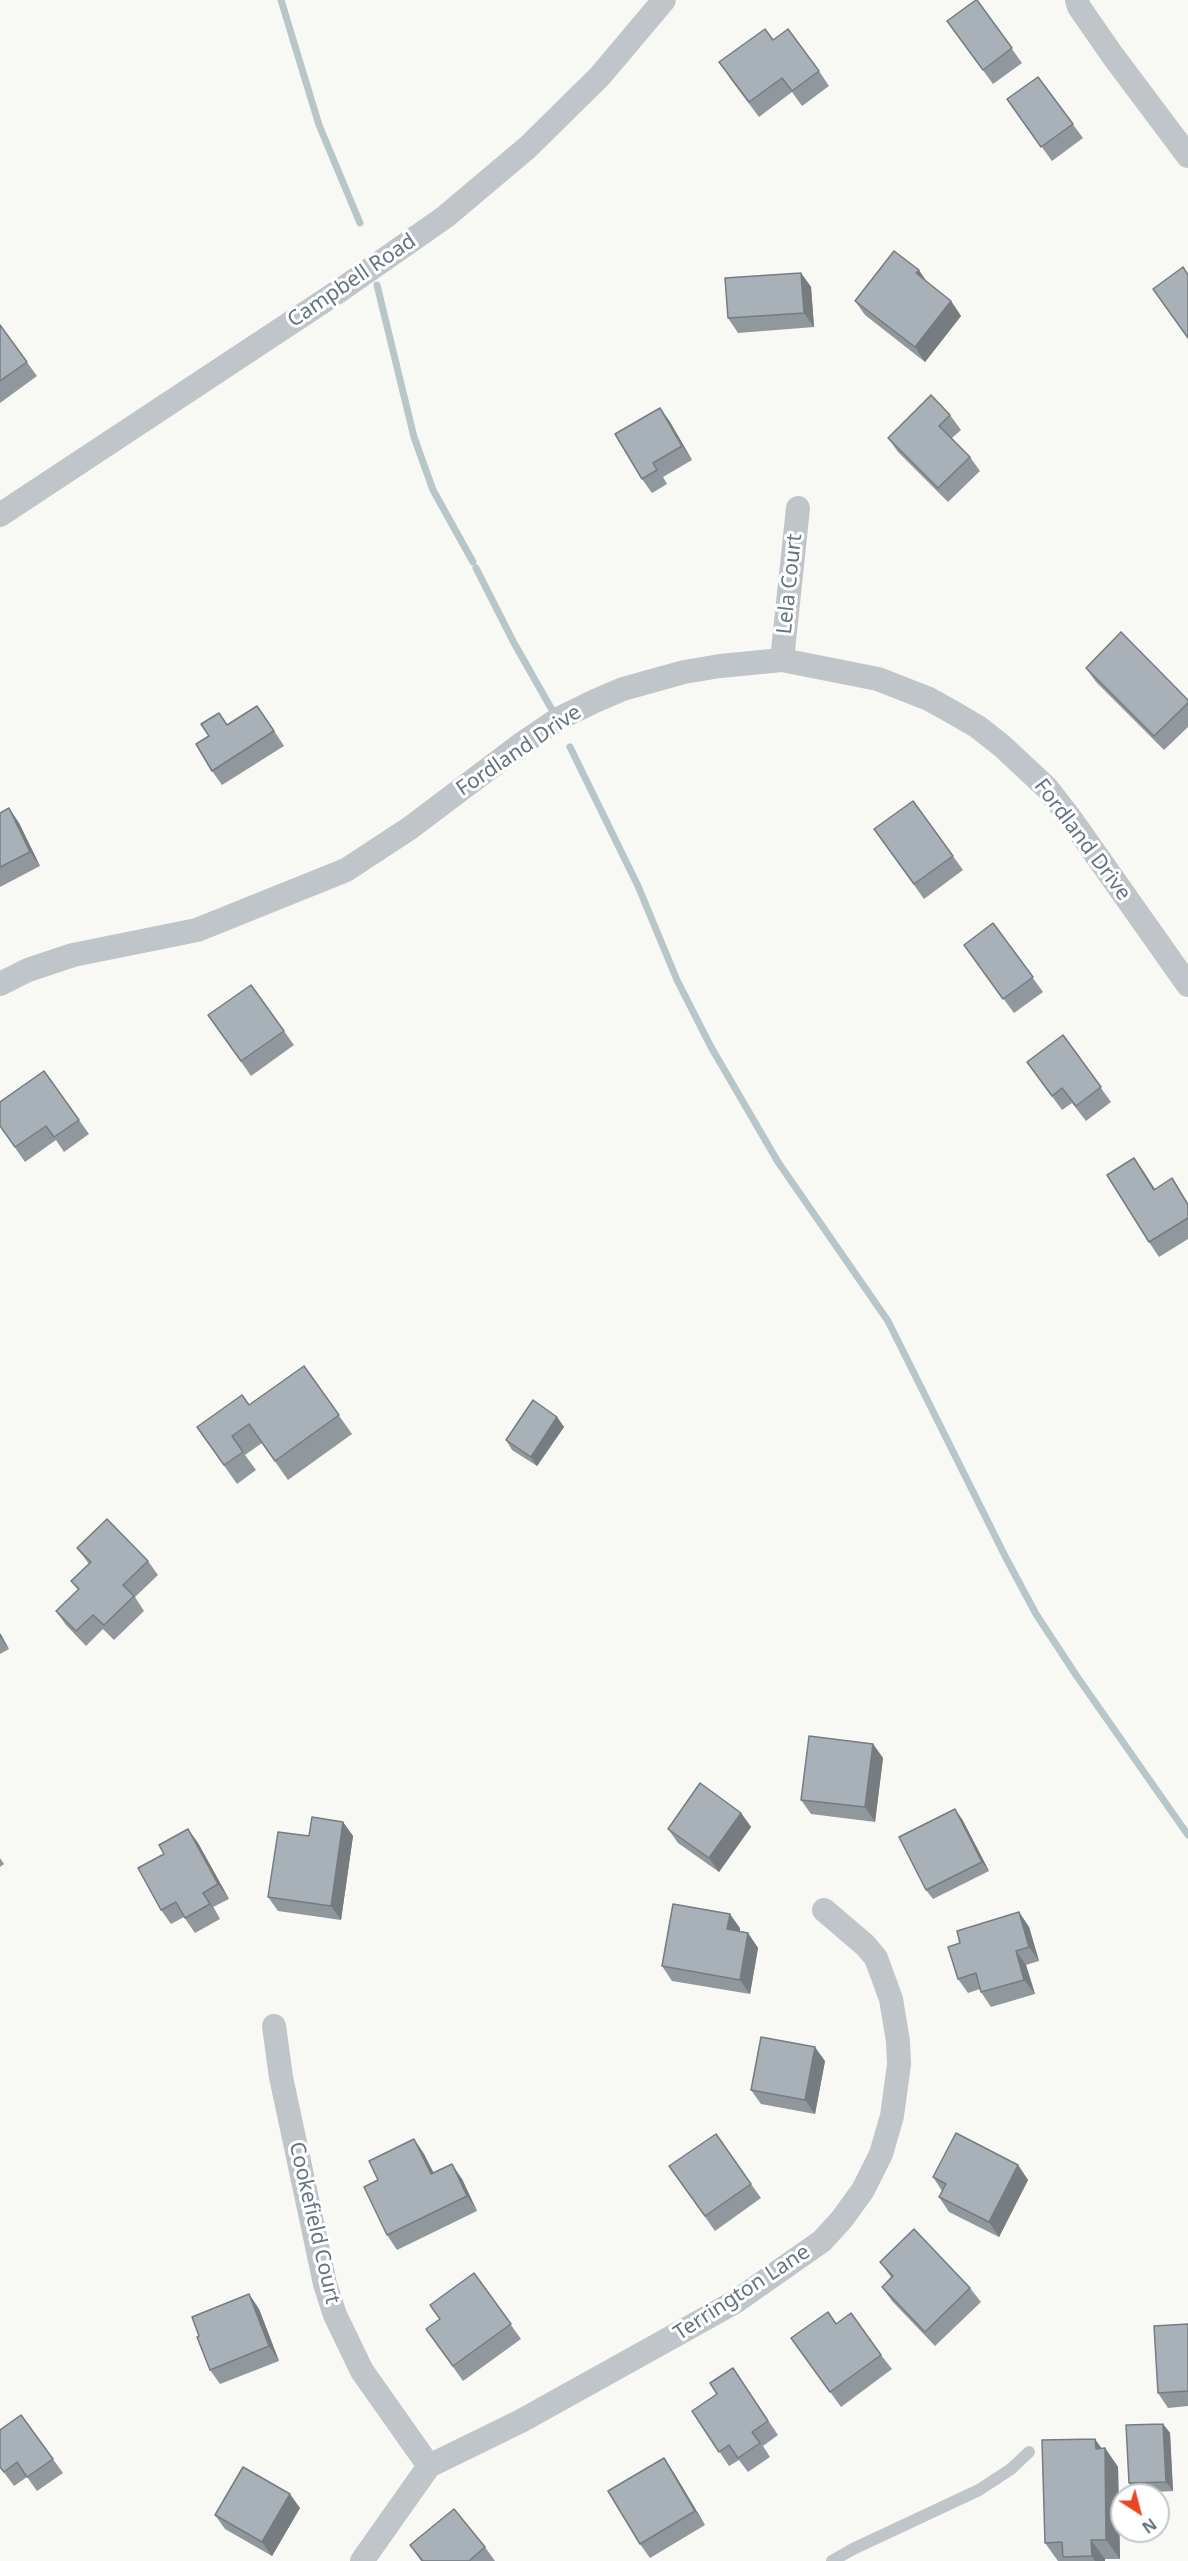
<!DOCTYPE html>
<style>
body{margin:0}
#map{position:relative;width:1188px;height:2561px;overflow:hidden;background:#f8f8f5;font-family:"Noto Sans",sans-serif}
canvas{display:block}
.north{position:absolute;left:1110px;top:2483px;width:60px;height:60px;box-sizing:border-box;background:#fff;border:2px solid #c0c8cd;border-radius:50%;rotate:144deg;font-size:16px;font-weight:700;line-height:24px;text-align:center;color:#627581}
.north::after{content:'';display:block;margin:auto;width:21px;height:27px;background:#e94724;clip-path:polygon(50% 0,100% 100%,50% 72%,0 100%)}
</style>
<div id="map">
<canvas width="1188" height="2561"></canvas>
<div class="north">N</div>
</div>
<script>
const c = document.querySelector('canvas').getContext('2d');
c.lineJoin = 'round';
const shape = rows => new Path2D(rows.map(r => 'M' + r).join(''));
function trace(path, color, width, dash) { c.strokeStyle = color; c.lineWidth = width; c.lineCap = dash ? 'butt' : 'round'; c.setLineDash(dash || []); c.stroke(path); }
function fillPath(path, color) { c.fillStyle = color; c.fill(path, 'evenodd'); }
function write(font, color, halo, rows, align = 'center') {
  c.font = font + ' "Noto Sans",sans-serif'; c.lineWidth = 6; c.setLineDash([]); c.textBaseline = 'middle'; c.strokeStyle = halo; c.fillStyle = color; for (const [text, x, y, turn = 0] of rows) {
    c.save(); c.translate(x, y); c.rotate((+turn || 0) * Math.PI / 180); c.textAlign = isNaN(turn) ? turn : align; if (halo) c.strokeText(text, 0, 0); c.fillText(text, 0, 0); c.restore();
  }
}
const stream = shape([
 [281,0,319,125,360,223],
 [377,285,414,437,433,490,473,562],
 [476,568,514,643,551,708],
 [570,747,638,886,677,980,711,1047,778,1162,888,1321,1006,1558,1036,1614,1076,1675,1188,1835]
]);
const lane = shape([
 [832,2561,853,2549,979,2490,1011,2469,1029,2452]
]);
const street = shape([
 [1077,0,1079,7,1113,56,1188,156],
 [0,515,342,289,445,217,528,147,600,76,664,0],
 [782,660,798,508],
 [0,984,28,970,73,955,197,930,346,870,410,828,520,745,560,718,595,701,623,689,684,672,720,666,782,660,878,679,929,699,954,713,978,727,1002,746,1047,788,1068,815,1188,985],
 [274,2026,281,2077,314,2232,325,2284,335,2315,362,2371,429,2466],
 [362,2561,429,2466,521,2421,735,2302,822,2241,842,2219,863,2190,881,2154,892,2116,899,2064,898,2041,891,1999,876,1958,865,1945,824,1910]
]);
const wall = shape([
 [977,0,1022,63,993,84,947,21],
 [773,40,819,71,829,86,802,106,792,92,759,117,729,77],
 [1038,77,1083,138,1052,161,1007,99],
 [801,273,811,287,814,327,738,333,728,318],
 [927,282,951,301,961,316,925,362,865,315,855,301],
 [0,325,37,376,0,403],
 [660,408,670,422,692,460,663,477,667,484,652,493,642,479],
 [950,415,961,430,952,438,970,457,980,471,948,502,898,452,888,438],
 [1086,668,1188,700,1188,727,1164,750,1096,682],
 [267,720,284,746,222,785,212,771,227,725],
 [913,801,963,870,924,899,874,829],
 [9,808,19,823,40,866,0,887,0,813],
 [993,923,1043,992,1014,1013,964,945],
 [208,1015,284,1031,294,1045,251,1076],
 [1063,1035,1111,1102,1086,1121,1072,1103,1062,1110,1027,1062],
 [79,1120,89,1134,64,1152,56,1140,25,1162,0,1126],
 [1134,1158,1155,1189,1172,1178,1188,1203,1188,1239,1159,1257,1149,1242],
 [304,1366,352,1434,288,1480,262,1443,245,1455,256,1470,237,1484,197,1427,249,1405],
 [557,1417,564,1427,537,1466,512,1450,506,1440],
 [77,1548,148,1561,158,1575,135,1597,144,1611,114,1640,103,1629,86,1646,66,1625,56,1611,78,1590,71,1581,89,1564],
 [0,1633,9,1649,0,1654],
 [873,1744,883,1758,875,1822,811,1814,801,1800],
 [741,1813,751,1827,719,1872,678,1843,668,1829],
 [962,1819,989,1871,933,1899,926,1890],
 [343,1822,353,1836,341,1920,278,1911,268,1897,309,1836],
 [188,1829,198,1843,229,1899,213,1907,220,1919,195,1933,184,1917,171,1924,161,1910,164,1854],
 [0,1858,4,1864,0,1867],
 [1019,1912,1029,1927,1039,1961,1026,1965,1035,1994,991,2007,981,1992,980,1989,968,1993,958,1979,960,1943],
 [740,1928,740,1932,748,1933,758,1948,750,1994,672,1981,662,1966],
 [825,2061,815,2114,761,2104,751,2090],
 [414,2139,424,2154,434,2173,462,2179,477,2211,397,2250,387,2235,378,2180],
 [1018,2165,1028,2180,999,2237,949,2212,939,2197,942,2191,933,2177],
 [669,2166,751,2184,761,2198,715,2231],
 [880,2262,970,2288,981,2302,935,2346,892,2301,882,2287,891,2277],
 [474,2273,521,2339,463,2381,426,2329,439,2319],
 [249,2294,259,2309,279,2361,220,2384,210,2370,199,2336],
 [1188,2324,1188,2406,1168,2408,1158,2393],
 [791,2338,881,2355,892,2369,841,2407],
 [733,2368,778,2435,763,2446,770,2457,748,2472,739,2460,729,2466,692,2411,717,2394],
 [21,2415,63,2473,37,2491,27,2477,14,2486,0,2467],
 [1163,2424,1170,2433,1173,2491,1136,2493,1129,2483],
 [1102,2448,1105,2448,1118,2467,1120,2559,1105,2559,1105,2561,1058,2561,1045,2543],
 [664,2458,674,2473,705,2525,650,2558,640,2544],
 [300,2508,272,2556,225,2529,215,2515],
 [410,2545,485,2547,495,2561,421,2561]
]);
const shadedWall = shape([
 [919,270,929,285,916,273],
 [801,273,811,287,814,327,804,313],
 [951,301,961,316,925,362,915,347],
 [660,408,670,422,692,460,682,446],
 [9,808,19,823,40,866,30,852],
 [1134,1158,1144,1172,1164,1204,1154,1190],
 [557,1417,564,1427,537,1466,531,1457],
 [0,1633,9,1649,0,1637],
 [873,1744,883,1758,875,1822,865,1807],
 [955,1809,962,1819,989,1871,982,1862],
 [741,1813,751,1827,719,1872,709,1858],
 [343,1822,353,1836,341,1920,331,1906],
 [188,1829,198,1843,229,1899,218,1884],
 [203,1893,213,1907,220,1919,210,1904],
 [1019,1912,1029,1927,1039,1961,1029,1947],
 [730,1914,740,1928,737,1944,727,1929],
 [748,1933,758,1948,750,1994,740,1980],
 [1016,1951,1026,1965,1035,1994,1024,1980],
 [815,2047,825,2061,815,2114,805,2100],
 [414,2139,424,2154,441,2189,431,2174],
 [452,2164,462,2179,477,2211,467,2196],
 [1018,2165,1028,2180,999,2237,989,2222],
 [249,2294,259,2309,279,2361,269,2346],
 [1163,2424,1170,2433,1173,2491,1166,2482],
 [1095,2439,1105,2453,1105,2448,1118,2467,1120,2559,1106,2540],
 [664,2458,674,2473,705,2525,695,2511],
 [290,2494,300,2508,272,2556,262,2542],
 [1091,2540,1105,2559,1105,2561,1095,2561,1092,2556]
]);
const building = shape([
 [976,0,977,0,1012,48,983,70,947,21,976,0],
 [765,29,773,40,788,29,819,71,792,91,782,78,749,102,719,62,765,29],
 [1038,77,1073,124,1041,147,1007,99,1038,77],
 [894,251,919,270,916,273,951,301,915,347,855,301,894,251],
 [1183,267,1188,275,1188,338,1153,289,1183,267],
 [801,273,804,313,728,318,725,278,801,273],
 [0,325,27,362,0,381,0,325],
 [931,395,950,415,939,426,970,457,938,488,888,438,931,395],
 [660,408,682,446,653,463,657,470,642,479,615,434,660,408],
 [1121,632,1188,700,1188,703,1154,736,1086,668,1121,632],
 [257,706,274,731,212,771,196,744,209,736,201,724,219,713,227,725,257,706],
 [913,801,953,856,914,884,874,829,913,801],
 [9,808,30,852,0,867,0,813,9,808],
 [993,923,1033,977,1003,999,964,945,993,923],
 [251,985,284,1031,241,1061,208,1015,251,985],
 [1063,1035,1101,1087,1076,1106,1062,1088,1052,1096,1027,1062,1063,1035],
 [44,1071,79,1120,54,1137,46,1126,15,1147,0,1126,0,1102,44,1071],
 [1134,1158,1154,1190,1172,1178,1188,1205,1188,1218,1149,1242,1107,1175,1134,1158],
 [304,1366,339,1415,275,1461,249,1424,232,1436,243,1452,224,1465,197,1427,242,1395,249,1405,304,1366],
 [533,1400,557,1417,531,1457,506,1440,533,1400],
 [107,1519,148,1561,123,1585,134,1596,104,1625,93,1615,76,1631,56,1611,79,1589,71,1581,91,1562,77,1548,107,1519],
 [809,1736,873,1744,865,1807,801,1800,809,1736],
 [700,1783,741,1813,709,1858,668,1829,700,1783],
 [955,1809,982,1862,926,1890,899,1837,955,1809],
 [312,1817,343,1822,331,1906,268,1897,278,1832,309,1836,312,1817],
 [188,1829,218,1884,203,1893,210,1904,185,1918,176,1902,161,1910,138,1868,164,1854,159,1845,188,1829],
 [673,1904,730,1914,727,1929,748,1933,740,1980,662,1966,673,1904],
 [1019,1912,1029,1947,1016,1951,1024,1980,981,1992,976,1973,958,1979,948,1947,960,1943,957,1931,1019,1912],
 [761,2037,815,2047,805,2100,751,2090,761,2037],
 [956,2133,1018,2165,989,2222,939,2197,946,2184,933,2177,956,2133],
 [716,2134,751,2184,705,2216,669,2166,716,2134],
 [414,2139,431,2174,452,2164,467,2196,387,2235,364,2187,378,2180,369,2161,414,2139],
 [914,2229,970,2288,925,2332,882,2287,893,2276,880,2262,914,2229],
 [474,2273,511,2324,453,2366,426,2329,440,2319,430,2305,474,2273],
 [249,2294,269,2346,210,2370,197,2337,199,2336,192,2317,249,2294],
 [828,2312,836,2324,851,2313,881,2355,830,2392,791,2338,828,2312],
 [1188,2324,1188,2391,1158,2393,1154,2326,1188,2324],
 [733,2368,768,2421,752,2432,760,2443,738,2458,729,2445,719,2452,692,2411,717,2394,710,2383,733,2368],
 [21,2415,53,2459,27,2477,17,2462,4,2472,0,2467,0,2430,21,2415],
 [1163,2424,1166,2482,1129,2483,1126,2425,1163,2424],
 [1095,2439,1096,2449,1105,2448,1106,2540,1091,2540,1092,2556,1063,2557,1062,2542,1045,2543,1042,2440,1095,2439],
 [664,2458,695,2511,640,2544,608,2491,664,2458],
 [243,2467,290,2494,262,2542,215,2515,243,2467],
 [454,2509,485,2547,470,2560,470,2561,423,2561,410,2545,454,2509]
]);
const streetNames = [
 ["Campbell Road",352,281,-34],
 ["Lela Court",790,584,-84],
 ["Fordland Drive",519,751,-34],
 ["Fordland Drive",1082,840,53],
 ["Cookefield Court",314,2223,77],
 ["Terrington Lane",742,2293,-33]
];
trace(stream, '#b8c6c9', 7);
trace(lane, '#c0c5c9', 12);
trace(street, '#c0c5c9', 24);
fillPath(wall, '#90989d');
fillPath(shadedWall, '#767c80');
fillPath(building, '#a8b1b7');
trace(building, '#767c80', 1.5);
write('21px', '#627581', '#fff', streetNames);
</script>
